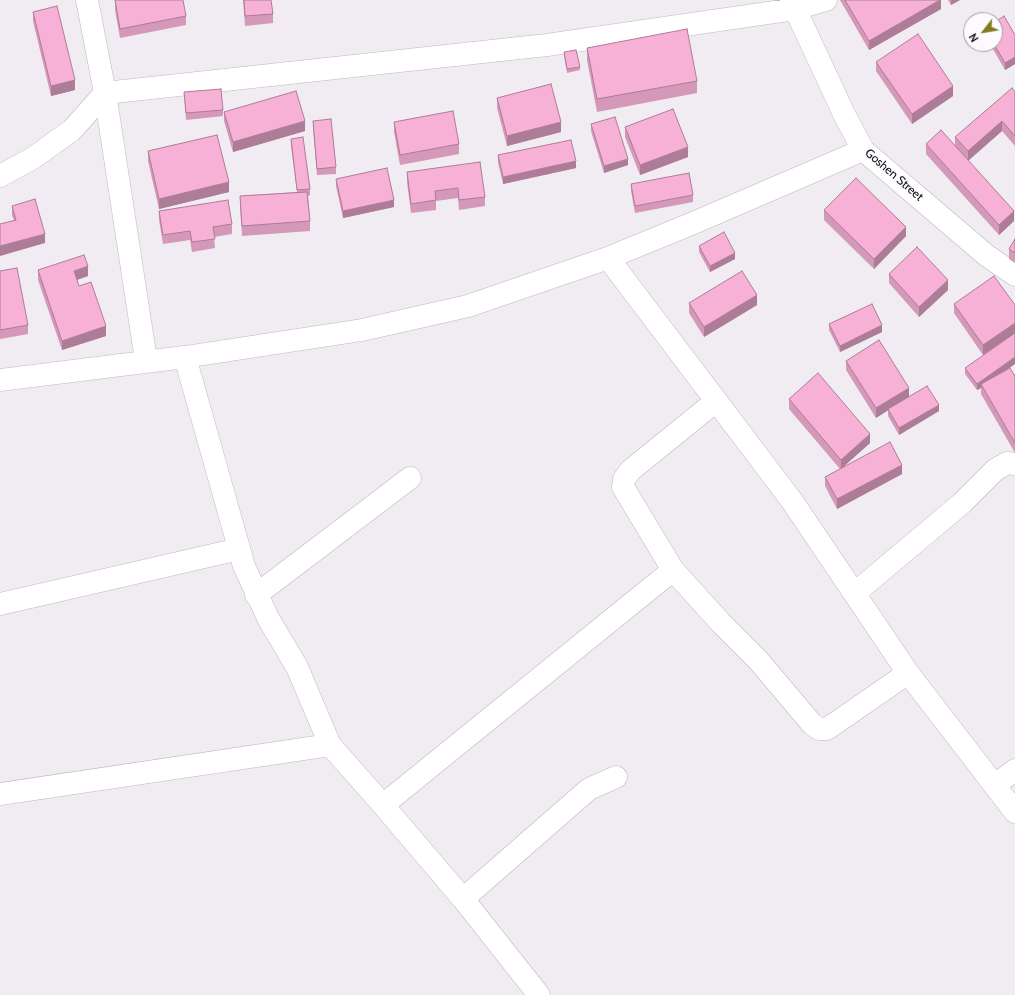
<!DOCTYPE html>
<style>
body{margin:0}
#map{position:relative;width:1015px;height:995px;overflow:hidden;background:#f0ecf1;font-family:Cabin,sans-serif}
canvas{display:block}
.north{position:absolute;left:963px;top:12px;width:40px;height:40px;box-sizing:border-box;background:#fdfaff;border:1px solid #9f9da1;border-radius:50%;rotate:239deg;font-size:11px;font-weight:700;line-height:16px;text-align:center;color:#131213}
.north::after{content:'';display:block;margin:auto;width:14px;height:18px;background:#837a20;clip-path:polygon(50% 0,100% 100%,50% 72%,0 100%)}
</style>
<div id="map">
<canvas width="1015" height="995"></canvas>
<div class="north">N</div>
</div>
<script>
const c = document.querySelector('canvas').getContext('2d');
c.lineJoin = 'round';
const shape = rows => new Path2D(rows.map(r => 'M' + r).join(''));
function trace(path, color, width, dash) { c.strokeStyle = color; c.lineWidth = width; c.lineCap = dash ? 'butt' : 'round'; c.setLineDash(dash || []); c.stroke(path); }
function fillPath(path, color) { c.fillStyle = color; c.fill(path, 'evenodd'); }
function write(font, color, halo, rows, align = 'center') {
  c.font = font + ' Cabin,sans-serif'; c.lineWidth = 3; c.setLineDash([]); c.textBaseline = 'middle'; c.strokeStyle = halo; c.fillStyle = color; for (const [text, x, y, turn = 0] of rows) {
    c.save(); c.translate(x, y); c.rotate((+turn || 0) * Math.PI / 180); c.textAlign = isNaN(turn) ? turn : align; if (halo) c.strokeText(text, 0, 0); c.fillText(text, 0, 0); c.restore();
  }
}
const minor = shape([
 [87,0,105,93,146,360],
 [791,0,844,114,863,150,986,255,1015,275],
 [0,176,33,158,72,130,105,93,547,45,795,9,826,0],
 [608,258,792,501,908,673,1015,812],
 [0,380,185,357,362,330,468,306,608,258,691,224,863,150],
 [716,401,631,470,624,479,623,487,673,570,721,623,758,660,812,724,819,729,827,729,908,673],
 [855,593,962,503,995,470,1007,463,1015,464],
 [256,595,410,478],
 [0,604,239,549],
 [330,745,383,805,463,899,539,995],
 [995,785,1015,770],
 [0,794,330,745,297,667,269,620,244,566,185,357],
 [383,805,673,570],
 [463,899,589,789,616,777]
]);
const wall = shape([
 [115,0,186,16,186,25,120,38,115,10],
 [243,0,271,0,273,14,273,23,245,26],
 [840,0,941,0,941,9,869,50],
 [948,0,960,0,951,5],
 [33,12,75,90,51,96,33,21],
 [1015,35,1015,64,1005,70,990,44,995,44],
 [587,48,697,81,697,93,597,112,587,60],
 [564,52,580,67,580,70,567,73,564,55],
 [876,62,953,96,912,124,876,71],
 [184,92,223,110,223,116,186,120],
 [1015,92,1015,146,1002,131,968,160,1014,221,999,235,926,154,926,144,955,146,955,137],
 [497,98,561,132,507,146,497,108],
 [224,112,305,131,233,152,224,121],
 [313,121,336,167,336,174,317,175,313,127],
 [394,122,459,144,459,154,400,165,394,132],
 [591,124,628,165,604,173,591,131],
 [625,127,688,157,640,175,625,137],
 [291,139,310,189,310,195,308,196,310,221,310,231,242,236,240,206,240,196,297,192,291,146],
 [148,151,229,192,159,209,148,161],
 [498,155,576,168,503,184,498,162],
 [407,172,485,197,485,206,459,210,458,198,436,201,436,210,411,213,407,182],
 [336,179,394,207,343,218,336,186],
 [631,184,693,195,693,202,635,213,631,191],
 [12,206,45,243,14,220,12,216],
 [824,210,906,236,874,269,824,220],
 [159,211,232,224,232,234,214,237,215,248,192,252,190,240,163,244,159,220],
 [1015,239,1015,263,1009,259,1009,249],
 [699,246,735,259,710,272,699,252],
 [38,270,88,276,76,280,79,286,106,336,62,350,38,280],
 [0,271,28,325,28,334,0,339],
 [889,274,948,290,919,317,889,283],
 [689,303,757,305,704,337,689,313],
 [954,304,1015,305,983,355,954,313],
 [829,324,882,332,840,352,829,330],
 [846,361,909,397,939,411,899,435,888,416,888,410,876,418,846,370],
 [965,368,1007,370,1014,375,1015,374,1015,453,981,394,981,388,977,390,965,374],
 [789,399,870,443,843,467,902,474,837,509,825,486,825,477,840,469,789,409]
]);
const shadedWall = shape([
 [940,0,941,0,941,9,869,50,869,41],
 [951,0,960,0,951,5],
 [1015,57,1015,64,1005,70,1005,63],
 [75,80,75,90,51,96,51,86],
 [953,86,953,96,912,124,912,114],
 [305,121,305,131,233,152,233,142],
 [1002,121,1002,131,968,161,968,151],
 [561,122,561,132,507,146,507,136],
 [688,147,688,157,640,175,640,165],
 [628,159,628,165,604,173,604,166],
 [576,161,576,168,503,184,503,177],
 [229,182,229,192,159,209,159,199],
 [394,200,394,207,343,218,343,211],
 [1014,211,1014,221,999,235,999,225],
 [906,227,906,236,874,269,874,259],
 [45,234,45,243,0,256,0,246],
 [735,253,735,259,710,272,710,266],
 [88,266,88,276,74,281,74,271],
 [948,280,948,290,919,317,919,307],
 [757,295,757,305,704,337,704,327],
 [1015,323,1015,333,983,355,983,345],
 [882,325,882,332,840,352,840,346],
 [106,326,106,336,62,350,62,341],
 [1015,357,1015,364,982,387,981,384,981,388,977,390,977,384],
 [909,388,909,397,876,418,876,408],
 [939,405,939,411,899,435,899,428],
 [870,434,870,443,841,469,841,460],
 [902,465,902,474,837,509,837,499]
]);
const building = shape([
 [115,0,183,0,186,16,120,29,115,0],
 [244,0,271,0,273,14,245,16,244,0],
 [845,0,940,0,869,41,845,0],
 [57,6,75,80,51,86,33,12,57,6],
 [1004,16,1015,35,1015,57,1005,63,994,44,995,44,995,22,1004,16],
 [687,29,697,81,597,99,587,48,687,29],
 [918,34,953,86,912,114,876,62,918,34],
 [576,50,580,67,567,69,564,52,576,50],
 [551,84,561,122,507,136,497,98,551,84],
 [1012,88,1015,92,1015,136,1002,121,968,151,955,137,1012,88],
 [221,89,223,110,186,113,184,92,221,89],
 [296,91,305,121,233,142,224,112,296,91],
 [673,109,688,147,640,165,625,127,673,109],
 [453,111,459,144,400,155,394,122,453,111],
 [615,117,628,159,604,166,591,124,615,117],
 [331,119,336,167,317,169,313,121,331,119],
 [941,130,1014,211,999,225,926,144,941,130],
 [217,135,229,182,159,199,148,151,217,135],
 [303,137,310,189,297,190,291,139,303,137],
 [571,140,576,161,503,177,498,155,571,140],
 [480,162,485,197,459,200,458,188,435,191,436,200,411,204,407,172,480,162],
 [387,168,394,200,343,211,336,179,387,168],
 [689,173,693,195,635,206,631,184,689,173],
 [856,178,906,227,874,259,824,210,856,178],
 [307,192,310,221,242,226,240,196,307,192],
 [35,199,45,234,0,246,0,224,16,220,12,206,35,199],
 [228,200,232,224,213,227,215,239,192,242,190,231,163,235,159,211,228,200],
 [724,232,735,253,710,266,699,246,724,232],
 [1015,239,1015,253,1009,249,1015,239],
 [917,247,948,280,919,307,889,274,917,247],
 [84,255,88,266,74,271,79,286,91,282,106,326,62,341,38,270,84,255],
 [17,268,28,325,0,330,0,271,17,268],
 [742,271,757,295,704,327,689,303,742,271],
 [994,276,1015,305,1015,323,983,345,954,304,994,276],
 [872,304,882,325,840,346,829,324,872,304],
 [1015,333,1015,357,977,384,965,368,1015,333],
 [879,340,909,388,876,408,846,361,879,340],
 [1010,368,1014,375,1015,374,1015,443,981,384,1010,368],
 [818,373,870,434,841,460,789,399,818,373],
 [927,386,939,405,899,428,888,409,927,386],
 [890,442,902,465,837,499,825,477,890,442]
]);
const streetNames = [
 ["Goshen Street",894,175,41]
];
trace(minor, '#bcb8bd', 23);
trace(minor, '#fff', 22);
fillPath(wall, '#d498b8');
fillPath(shadedWall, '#ad7c96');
fillPath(building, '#f7b1d6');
trace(building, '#ad7c96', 1);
write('12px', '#131213', '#fdfaff', streetNames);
</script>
